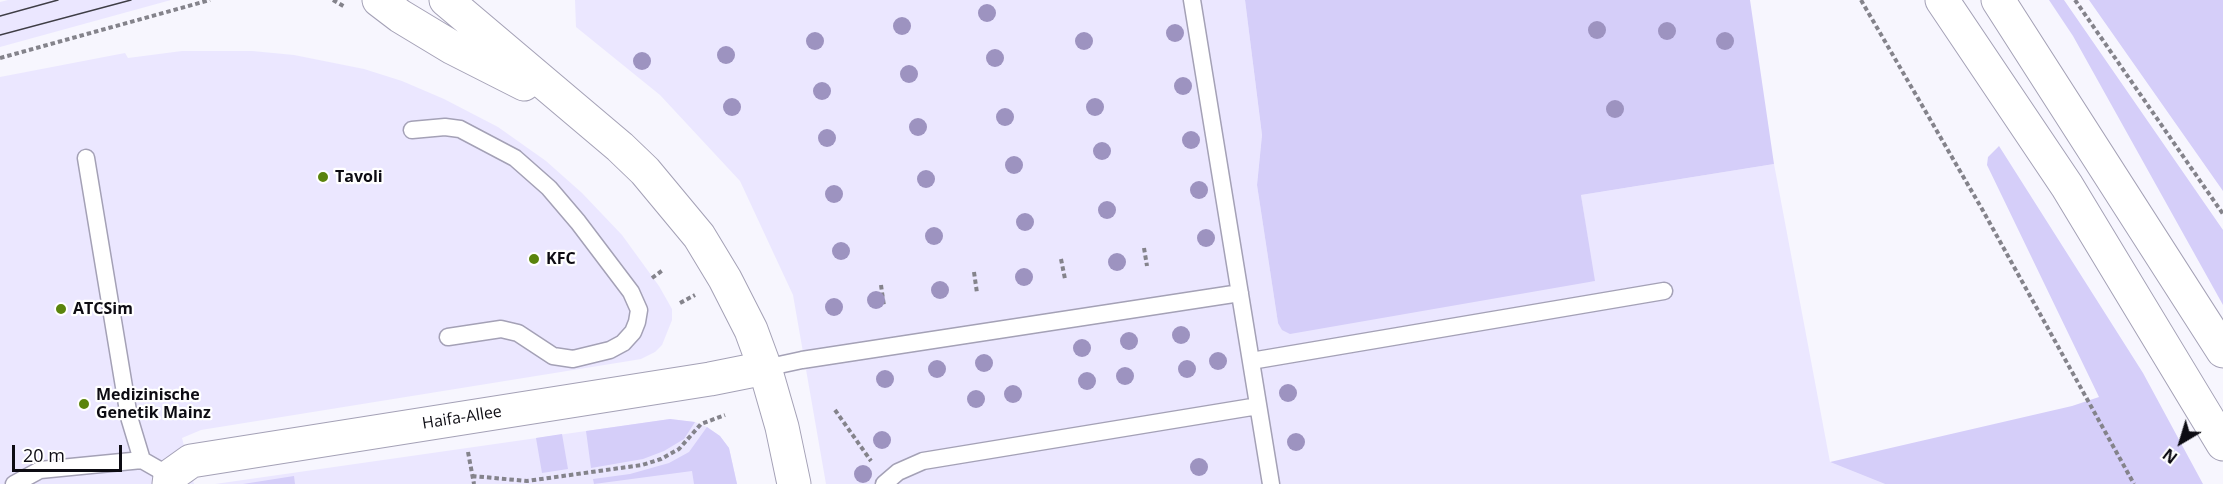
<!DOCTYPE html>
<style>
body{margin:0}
#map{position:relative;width:2223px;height:484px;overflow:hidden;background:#f7f6fe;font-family:"Open Sans",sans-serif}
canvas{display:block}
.north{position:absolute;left:2151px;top:412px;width:60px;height:60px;-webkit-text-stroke:4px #fff;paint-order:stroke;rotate:218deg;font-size:16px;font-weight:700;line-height:24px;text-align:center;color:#0d0c13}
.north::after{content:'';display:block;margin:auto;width:21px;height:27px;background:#0d0c13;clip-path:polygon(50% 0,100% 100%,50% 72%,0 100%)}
.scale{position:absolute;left:12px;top:445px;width:110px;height:27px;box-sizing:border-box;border:3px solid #0d0c13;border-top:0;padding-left:8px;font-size:18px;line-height:21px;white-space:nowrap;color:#0d0c13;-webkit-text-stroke:4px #fff;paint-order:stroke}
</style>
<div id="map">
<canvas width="2223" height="484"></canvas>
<div class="north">N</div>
<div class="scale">20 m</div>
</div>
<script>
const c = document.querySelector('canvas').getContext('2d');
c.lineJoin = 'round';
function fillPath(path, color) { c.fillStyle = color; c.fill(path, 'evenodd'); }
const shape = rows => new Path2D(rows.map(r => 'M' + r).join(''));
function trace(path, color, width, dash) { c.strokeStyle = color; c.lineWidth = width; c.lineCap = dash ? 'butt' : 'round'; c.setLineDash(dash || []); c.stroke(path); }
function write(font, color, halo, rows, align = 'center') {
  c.font = font + ' "Open Sans",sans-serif'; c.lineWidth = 4.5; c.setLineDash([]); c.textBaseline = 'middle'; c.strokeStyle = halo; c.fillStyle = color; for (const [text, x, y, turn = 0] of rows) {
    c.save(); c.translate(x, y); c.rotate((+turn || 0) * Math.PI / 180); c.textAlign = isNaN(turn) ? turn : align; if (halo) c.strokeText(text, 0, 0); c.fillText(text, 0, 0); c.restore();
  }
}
const built = shape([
 [8,0,171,0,0,47,0,2],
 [575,0,1245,0,1262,135,1257,185,1278,323,1594,281,1581,195,1774,164,1830,462,1885,484,826,484,793,295,740,181,660,95,576,27],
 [182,51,252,51,294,55,364,69,402,81,444,99,498,127,546,161,582,193,622,235,659,286,672,309,672,320,662,345,655,352,641,359,629,361,201,430,182,438,194,484,0,484,0,77,125,53,128,58],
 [670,419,695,422,707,427,720,436,729,448,737,484,215,484]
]);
const green = shape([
 [1245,0,1750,0,1774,164,1581,195,1595,281,1290,334,1282,330,1278,323,1257,185,1262,135],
 [2049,0,2064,0,2223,230,2223,305,2073,36],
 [2089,0,2223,0,2223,191],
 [1999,146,2143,373,2203,484,1885,484,1830,462,2072,406,2099,397,1987,165,1988,157],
 [670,419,695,422,684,439,664,451,643,459,591,468,586,431],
 [707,427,720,436,729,448,737,484,694,484,692,471,594,484,593,479,630,474,669,463,689,452],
 [562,434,568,469,542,473,536,438],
 [294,476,295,484,243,484]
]);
const path = shape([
 [333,0,345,7],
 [1861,0,1982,209,2134,484],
 [2075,0,2223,214],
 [0,58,210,0],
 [1144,248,1147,266],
 [1061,259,1065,279],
 [974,272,977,293],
 [652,278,663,270],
 [881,285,884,306],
 [680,303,695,295],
 [835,410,871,461],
 [468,452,474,484],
 [472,476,527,481,642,465,661,459,679,449,701,424,725,415]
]);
const lane = shape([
 [1192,0,1271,484],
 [412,130,445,127,460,129,515,158,549,188,578,222,631,292,639,310,637,322,633,332,623,343,610,350,573,359,553,356,518,333,501,329,448,337],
 [86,158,129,417,142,460,170,476],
 [1251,361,1664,291],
 [765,368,802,360,1240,293],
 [14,484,40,470,142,460],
 [884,484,898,472,923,461,1258,406]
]);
const street = shape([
 [169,484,170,476,191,461,710,379,765,368]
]);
const secondary = shape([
 [379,0,400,16,453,48,524,84],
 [446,0,620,147,645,171,699,236,725,279,751,330,765,368,782,427,794,484]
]);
const highway = shape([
 [1942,0,2067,186,2223,444],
 [1998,0,2223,351]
]);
const tram = shape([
 [0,16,58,0],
 [0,35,131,0]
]);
const trees = [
 [987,13],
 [902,26],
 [1597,30],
 [1667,31],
 [1175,33],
 [815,41],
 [1084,41],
 [1725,41],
 [726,55],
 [995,58],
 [642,61],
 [909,74],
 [1183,86],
 [822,91],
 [732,107],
 [1095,107],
 [1615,109],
 [1005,117],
 [918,127],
 [827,138],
 [1191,140],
 [1102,151],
 [1014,165],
 [926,179],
 [1199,190],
 [834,194],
 [1107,210],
 [1025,222],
 [934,236],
 [1206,238],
 [841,251],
 [1117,262],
 [1024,277],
 [940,290],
 [876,300],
 [834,307],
 [1181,335],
 [1129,341],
 [1082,348],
 [1218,361],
 [984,363],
 [937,369],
 [1187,369],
 [1125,376],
 [885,379],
 [1087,381],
 [1288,393],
 [1013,394],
 [976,399],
 [882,440],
 [1296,442],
 [1199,467],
 [863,474]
];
const markers = [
 [323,177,6,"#5a840c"],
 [534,259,6,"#5a840c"],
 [61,309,6,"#5a840c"],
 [84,404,6,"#5a840c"]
];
const poiNames = [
 ["Tavoli",335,177],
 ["KFC",546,259],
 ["ATCSim",73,309],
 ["Medizinische",96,395],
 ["Genetik Mainz",96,413]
];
const streetNames = [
 ["Haifa-Allee",462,418,-9]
];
fillPath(built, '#ebe7ff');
fillPath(green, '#d5cef9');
trace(lane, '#a4a1b6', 19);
trace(street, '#a4a1b6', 35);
trace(secondary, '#a4a1b6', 35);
trace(highway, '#a4a1b6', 35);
trace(path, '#84838b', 4, [4.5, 3]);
trace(lane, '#fff', 16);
trace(street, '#fff', 33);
trace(secondary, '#fff', 33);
trace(highway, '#fff', 33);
trace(tram, '#3e3d45', 1.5);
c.fillStyle = '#9d93c0';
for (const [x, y] of trees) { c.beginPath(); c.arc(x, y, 9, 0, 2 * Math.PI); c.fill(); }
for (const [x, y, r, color] of markers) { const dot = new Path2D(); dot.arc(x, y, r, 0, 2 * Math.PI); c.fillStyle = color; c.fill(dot); trace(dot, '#fff', 2); }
write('bold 16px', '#0d0c13', '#fff', poiNames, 'left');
write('16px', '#0d0c13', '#fff', streetNames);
</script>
